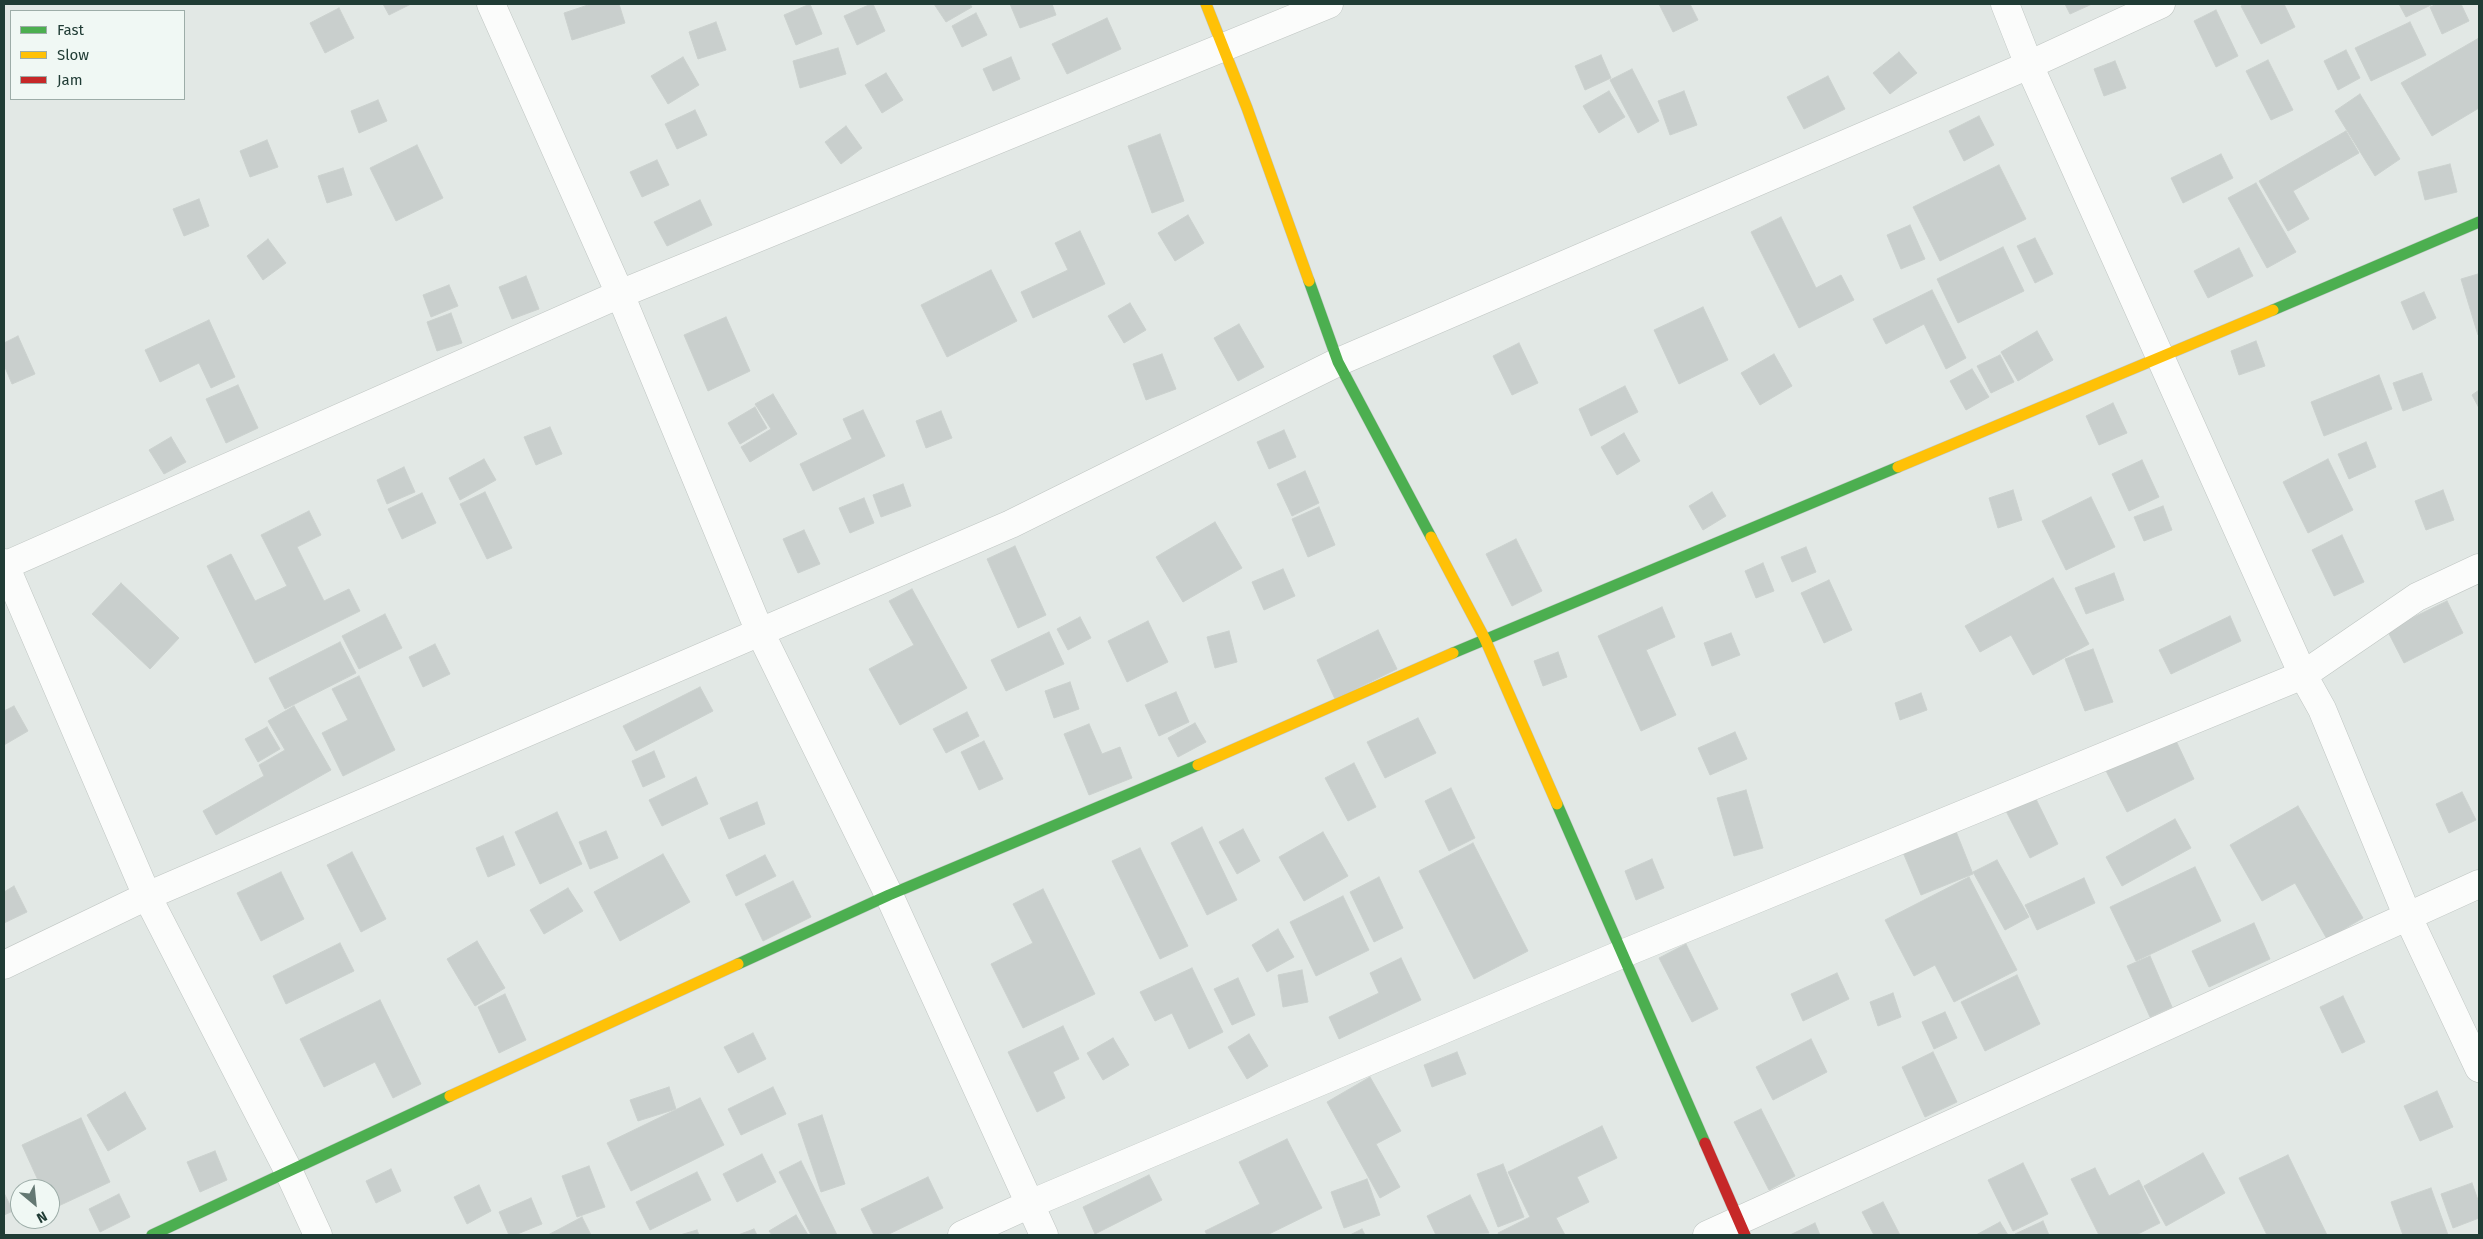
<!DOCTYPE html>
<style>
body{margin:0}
#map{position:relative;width:2483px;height:1239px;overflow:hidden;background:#e2e8e5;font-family:"Fira Sans",sans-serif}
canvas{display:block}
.frame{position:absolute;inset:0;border:5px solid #203c35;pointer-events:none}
.legend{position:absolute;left:10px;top:10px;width:175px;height:90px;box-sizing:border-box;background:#f0f8f4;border:1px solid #9dada8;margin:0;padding:6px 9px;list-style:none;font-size:15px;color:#203c35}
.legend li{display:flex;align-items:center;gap:10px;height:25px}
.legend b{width:25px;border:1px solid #9dada8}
.north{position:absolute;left:10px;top:1179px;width:50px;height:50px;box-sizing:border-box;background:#f0f8f4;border:1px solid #9dada8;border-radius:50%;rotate:152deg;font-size:14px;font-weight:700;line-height:20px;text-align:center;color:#203c35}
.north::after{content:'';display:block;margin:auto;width:18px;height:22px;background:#647873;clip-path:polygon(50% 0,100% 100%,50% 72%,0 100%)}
</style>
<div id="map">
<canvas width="2483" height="1239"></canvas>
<div class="frame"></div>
<ul class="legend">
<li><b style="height:6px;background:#4caf50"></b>Fast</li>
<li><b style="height:6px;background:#ffc107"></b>Slow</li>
<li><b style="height:6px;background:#c62828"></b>Jam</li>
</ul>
<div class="north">N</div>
</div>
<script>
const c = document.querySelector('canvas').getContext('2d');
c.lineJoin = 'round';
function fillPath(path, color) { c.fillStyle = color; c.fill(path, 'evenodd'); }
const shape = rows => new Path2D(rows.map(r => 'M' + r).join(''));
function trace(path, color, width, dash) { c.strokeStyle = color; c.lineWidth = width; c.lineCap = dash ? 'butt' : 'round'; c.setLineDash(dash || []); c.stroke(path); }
const building = shape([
 [383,4,411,4,389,15,383,4],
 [591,4,619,4,625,23,572,40,564,13,591,4],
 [810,4,822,34,796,45,784,15,810,4],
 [871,4,873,4,885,31,857,45,844,16,871,4],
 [934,4,970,4,972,7,946,22,934,4],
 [1010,4,1052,4,1056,15,1020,28,1010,4],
 [1659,4,1690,4,1698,20,1673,32,1659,4],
 [2065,4,2092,4,2070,14,2065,4],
 [2246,4,2284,4,2295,27,2261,44,2241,6,2246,4],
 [2399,4,2433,4,2406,17,2399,4],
 [2437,4,2461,4,2469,21,2442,34,2430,7,2437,4],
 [339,8,354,38,325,53,310,23,339,8],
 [2216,10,2238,56,2216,67,2194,21,2216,10],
 [976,13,987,35,962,47,952,26,976,13],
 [1107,18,1121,49,1067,74,1052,44,1107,18],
 [716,22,726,50,698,59,689,32,716,22],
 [2410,22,2426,55,2371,81,2355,48,2410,22],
 [2479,38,2479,108,2432,136,2401,83,2479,38],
 [838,48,846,74,800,88,793,61,838,48],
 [2346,50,2360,78,2338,90,2324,61,2346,50],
 [1899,52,1917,73,1890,94,1873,73,1899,52],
 [1601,55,1611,78,1585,90,1575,66,1601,55],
 [683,57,699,85,668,104,651,76,683,57],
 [1011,57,1020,79,993,91,983,69,1011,57],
 [2268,60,2293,110,2271,120,2246,71,2268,60],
 [2115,61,2126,88,2104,96,2094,69,2115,61],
 [1632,69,1659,121,1638,133,1610,80,1632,69],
 [886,73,903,100,882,113,865,85,886,73],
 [1828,76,1845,109,1804,129,1787,97,1828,76],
 [1609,91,1625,117,1599,133,1583,106,1609,91],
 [1684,91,1697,125,1670,135,1658,101,1684,91],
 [2360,94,2400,159,2375,176,2335,111,2360,94],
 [378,100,387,121,359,133,351,111,378,100],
 [695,110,707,135,677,149,665,124,695,110],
 [1979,116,1994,145,1964,161,1949,131,1979,116],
 [846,126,862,148,841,164,825,142,846,126],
 [2346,131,2359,153,2293,191,2309,219,2288,231,2259,181,2346,131],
 [1160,134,1184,201,1152,213,1128,146,1160,134],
 [267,140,278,167,250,177,240,151,267,140],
 [417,145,443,198,396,221,370,168,417,145],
 [2221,154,2233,178,2183,203,2171,178,2221,154],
 [657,160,669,185,642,197,630,172,657,160],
 [2450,164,2457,192,2425,200,2418,172,2450,164],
 [1999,165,2026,219,1940,261,1913,207,1999,165],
 [343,168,352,195,327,203,318,176,343,168],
 [2256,183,2296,252,2267,268,2228,198,2256,183],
 [199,199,209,226,184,236,173,209,199,199],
 [700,200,712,225,667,246,654,222,700,200],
 [1188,215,1204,243,1175,261,1158,233,1188,215],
 [1781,217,1816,288,1841,275,1854,300,1799,328,1751,232,1781,217],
 [1910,225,1925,259,1901,269,1887,235,1910,225],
 [1080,231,1105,284,1033,318,1021,292,1068,270,1055,243,1080,231],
 [2035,238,2053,274,2035,283,2017,246,2035,238],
 [268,239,286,263,263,280,247,256,268,239],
 [2003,247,2024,291,1958,323,1937,279,2003,247],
 [2239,248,2253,276,2208,298,2194,271,2239,248],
 [991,270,1017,321,947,357,921,305,991,270],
 [2478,274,2479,334,2478,335,2461,279,2478,274],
 [526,276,539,309,512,319,499,287,526,276],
 [449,285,458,306,431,317,423,295,449,285],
 [1932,290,1966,358,1946,369,1924,324,1886,344,1873,319,1932,290],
 [2424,292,2436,318,2413,330,2401,302,2424,292],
 [1130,303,1146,330,1124,343,1108,316,1130,303],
 [1703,307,1728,360,1679,384,1654,330,1703,307],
 [451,313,462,343,437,351,427,322,451,313],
 [726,317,750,371,708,391,684,335,726,317],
 [209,320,235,377,211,388,199,363,160,382,145,350,209,320],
 [1239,324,1264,367,1238,381,1214,338,1239,324],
 [2037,331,2053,360,2018,381,2001,352,2037,331],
 [18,336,35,374,12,384,4,365,4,343,18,336],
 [2256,341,2265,366,2239,375,2231,351,2256,341],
 [1519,343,1538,383,1512,395,1493,356,1519,343],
 [1162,354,1176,389,1146,400,1133,364,1162,354],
 [1774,354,1792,386,1760,405,1741,373,1774,354],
 [2000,355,2014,382,1991,393,1977,366,2000,355],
 [1972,369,1989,397,1966,410,1950,381,1972,369],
 [2422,373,2432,400,2403,411,2393,383,2422,373],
 [2379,375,2392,409,2324,436,2311,402,2379,375],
 [238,385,258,428,226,443,206,399,238,385],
 [1625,386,1638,412,1591,436,1579,409,1625,386],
 [2479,390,2479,408,2472,395,2479,390],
 [773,394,797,434,750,462,741,447,771,429,755,404,773,394],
 [2113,403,2127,433,2099,445,2086,416,2113,403],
 [755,407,767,428,740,444,728,423,755,407],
 [863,410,885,456,813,491,800,464,852,439,843,419,863,410],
 [941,411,952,438,926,448,916,421,941,411],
 [550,427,562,454,536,465,524,437,550,427],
 [1284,430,1296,457,1269,469,1257,442,1284,430],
 [1624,433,1640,461,1617,475,1601,447,1624,433],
 [171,437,186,462,164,474,149,450,171,437],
 [2366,442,2376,467,2349,479,2338,454,2366,442],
 [484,459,496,480,460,500,449,478,484,459],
 [2328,459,2353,510,2308,533,2283,482,2328,459],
 [2142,460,2159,497,2129,511,2112,474,2142,460],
 [404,467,415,492,387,504,377,480,404,467],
 [1305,471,1319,503,1292,516,1277,484,1305,471],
 [903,484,911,506,881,517,873,495,903,484],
 [2013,490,2022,520,1998,528,1989,498,2013,490],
 [2443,490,2454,520,2426,530,2415,501,2443,490],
 [485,492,512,548,487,559,460,504,485,492],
 [1712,492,1726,516,1703,530,1689,506,1712,492],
 [422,493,436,523,402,539,388,509,422,493],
 [2091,497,2115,547,2066,570,2042,521,2091,497],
 [864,498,874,523,850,533,839,508,864,498],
 [2163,506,2172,530,2144,541,2134,517,2163,506],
 [1319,507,1335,545,1308,557,1292,519,1319,507],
 [309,511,321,535,297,547,324,601,349,589,360,611,255,663,207,566,231,554,255,601,287,586,261,535,309,511],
 [1215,522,1242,568,1183,602,1156,557,1215,522],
 [804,530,820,564,798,573,783,539,804,530],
 [2342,535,2364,582,2334,596,2312,550,2342,535],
 [1516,539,1542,591,1512,606,1486,554,1516,539],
 [1015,546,1046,615,1018,628,987,559,1015,546],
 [1806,547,1816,572,1792,582,1781,557,1806,547],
 [1763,563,1774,591,1756,598,1745,571,1763,563],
 [1283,569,1295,596,1264,610,1252,582,1283,569],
 [2114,573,2124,600,2086,614,2075,588,2114,573],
 [2053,578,2089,644,2033,675,2011,635,1980,652,1965,626,2053,578],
 [1829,580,1852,630,1824,643,1801,593,1829,580],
 [121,583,179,638,150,669,92,614,121,583],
 [912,589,967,688,900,725,869,669,914,645,889,601,912,589],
 [2447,601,2463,633,2404,663,2387,630,2447,601],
 [1662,607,1675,637,1646,650,1676,715,1641,731,1598,636,1662,607],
 [385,614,402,648,359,669,342,636,385,614],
 [2230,616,2241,641,2171,674,2159,650,2230,616],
 [1080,617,1091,638,1068,650,1057,629,1080,617],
 [1148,621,1168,662,1127,682,1108,641,1148,621],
 [1378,630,1397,669,1335,699,1317,660,1378,630],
 [1229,631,1237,662,1215,668,1207,637,1229,631],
 [1049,632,1064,664,1006,691,991,660,1049,632],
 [1731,633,1740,655,1712,666,1704,643,1731,633],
 [340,642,356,673,285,709,269,678,340,642],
 [435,644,450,674,423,687,409,657,435,644],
 [2093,649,2113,702,2085,711,2065,659,2093,649],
 [1558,652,1567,677,1543,686,1534,661,1558,652],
 [359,676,395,750,343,776,322,733,348,720,332,689,359,676],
 [1070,682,1079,709,1054,718,1045,691,1070,682],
 [700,687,713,711,636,751,623,726,700,687],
 [1176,692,1189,722,1159,736,1145,705,1176,692],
 [1921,693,1927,710,1900,720,1895,703,1921,693],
 [14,706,28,731,4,745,4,711,14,706],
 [294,706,331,770,216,835,203,811,264,776,259,765,285,750,268,721,294,706],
 [967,712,979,736,946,753,933,729,967,712],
 [1418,718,1436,753,1385,778,1367,742,1418,718],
 [1195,723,1206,742,1178,757,1168,738,1195,723],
 [1089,724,1102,754,1120,747,1132,778,1089,795,1064,734,1089,724],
 [2169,726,2194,779,2127,812,2100,759,2169,726],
 [267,727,280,749,258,762,245,739,267,727],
 [1735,732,1747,759,1710,775,1698,748,1735,732],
 [984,741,1003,779,979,790,961,752,984,741],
 [654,751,665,777,643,787,632,761,654,751],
 [1354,763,1376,807,1348,821,1325,778,1354,763],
 [696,777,708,804,662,826,649,800,696,777],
 [1451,788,1475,838,1449,851,1425,801,1451,788],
 [1746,790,1763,848,1734,856,1717,798,1746,790],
 [2462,792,2476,820,2449,833,2436,804,2462,792],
 [2034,795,2058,844,2030,858,2005,809,2034,795],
 [757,802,765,824,729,839,720,818,757,802],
 [2298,806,2363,918,2327,939,2295,883,2262,901,2230,845,2298,806],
 [557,812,582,864,540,884,515,832,557,812],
 [2175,819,2191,848,2122,886,2106,857,2175,819],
 [1202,827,1237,900,1207,915,1171,843,1202,827],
 [1243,829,1260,861,1237,874,1219,842,1243,829],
 [1955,829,1973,874,1921,895,1902,850,1955,829],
 [606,831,618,858,590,869,579,842,606,831],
 [1323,832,1348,876,1304,901,1279,857,1323,832],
 [503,836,515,865,488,877,476,848,503,836],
 [1473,843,1528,951,1474,979,1419,871,1473,843],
 [1140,848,1188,946,1160,959,1112,861,1140,848],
 [352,852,386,919,361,932,327,865,352,852],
 [663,854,690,902,620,941,594,892,663,854],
 [765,855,776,876,736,896,726,875,765,855],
 [1652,859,1664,888,1636,900,1625,871,1652,859],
 [1997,860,2029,917,2005,930,1973,872,1997,860],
 [2195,867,2221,921,2136,961,2110,907,2195,867],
 [281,872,304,919,261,941,237,893,281,872],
 [1379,877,1403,928,1374,942,1350,892,1379,877],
 [1969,877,2017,970,1954,1002,1935,965,1914,976,1885,920,1969,877],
 [2084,878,2095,903,2037,930,2025,905,2084,878],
 [793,881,811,917,763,941,745,904,793,881],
 [14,886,27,912,4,923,4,892,14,886],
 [568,888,583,911,544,934,530,910,568,888],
 [1043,889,1095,994,1023,1028,991,964,1033,943,1013,904,1043,889],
 [1343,896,1369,950,1316,976,1290,922,1343,896],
 [2254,923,2270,959,2209,987,2192,951,2254,923],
 [1278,929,1294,957,1267,972,1252,945,1278,929],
 [477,941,505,988,475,1006,447,959,477,941],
 [340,943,354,971,286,1004,273,976,340,943],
 [1686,944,1718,1009,1692,1022,1659,958,1686,944],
 [2150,956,2172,1007,2150,1017,2127,966,2150,956],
 [1401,958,1421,1000,1339,1039,1329,1017,1379,993,1370,973,1401,958],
 [1192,968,1223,1032,1189,1049,1172,1013,1155,1021,1140,992,1192,968],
 [1302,970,1308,1002,1283,1007,1278,975,1302,970],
 [1837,973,1849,999,1803,1021,1791,994,1837,973],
 [2017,975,2040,1024,1985,1051,1961,1002,2017,975],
 [1238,978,1255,1015,1232,1025,1214,989,1238,978],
 [1893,993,1901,1017,1878,1026,1870,1002,1893,993],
 [505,994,526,1040,499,1053,478,1007,505,994],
 [2343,996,2365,1042,2342,1053,2320,1007,2343,996],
 [380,1000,421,1084,393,1098,375,1062,324,1087,300,1039,380,1000],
 [1945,1012,1957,1038,1934,1049,1922,1022,1945,1012],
 [1063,1026,1079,1059,1053,1072,1065,1098,1037,1112,1008,1052,1063,1026],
 [753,1033,766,1059,738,1073,724,1047,753,1033],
 [1249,1034,1268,1066,1247,1079,1228,1047,1249,1034],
 [1113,1038,1129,1065,1103,1080,1087,1053,1113,1038],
 [1811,1039,1827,1072,1773,1100,1756,1067,1811,1039],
 [1457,1052,1466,1074,1432,1087,1424,1065,1457,1052],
 [1933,1052,1957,1102,1925,1117,1902,1067,1933,1052],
 [1370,1077,1401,1131,1376,1144,1400,1187,1380,1198,1327,1102,1370,1077],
 [669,1087,676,1109,638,1121,630,1100,669,1087],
 [773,1087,786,1114,741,1135,728,1109,773,1087],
 [2437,1091,2453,1127,2420,1141,2404,1106,2437,1091],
 [125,1092,146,1129,108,1151,87,1115,125,1092],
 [700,1098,724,1145,631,1191,607,1143,700,1098],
 [1761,1109,1795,1176,1769,1190,1734,1122,1761,1109],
 [822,1115,845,1184,821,1192,798,1124,822,1115],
 [81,1118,110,1182,52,1209,50,1189,42,1189,22,1145,81,1118],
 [1602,1126,1617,1158,1577,1177,1589,1202,1556,1218,1565,1235,1499,1235,1498,1233,1530,1217,1508,1172,1602,1126],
 [1287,1139,1322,1208,1267,1235,1207,1235,1205,1231,1260,1204,1239,1162,1287,1139],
 [215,1151,227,1180,200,1192,187,1162,215,1151],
 [2203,1153,2225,1193,2166,1226,2144,1186,2203,1153],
 [762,1154,776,1182,737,1202,723,1174,762,1154],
 [2288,1155,2327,1235,2267,1235,2239,1178,2288,1155],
 [801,1161,837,1235,811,1235,779,1172,801,1161],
 [2023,1163,2048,1214,2013,1231,1988,1180,2023,1163],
 [1503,1164,1524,1217,1498,1227,1477,1174,1503,1164],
 [589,1166,605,1207,577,1217,562,1176,589,1166],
 [2095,1168,2109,1196,2139,1180,2160,1223,2136,1235,2099,1235,2071,1179,2095,1168],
 [391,1169,401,1191,376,1203,366,1181,391,1169],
 [697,1172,711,1200,650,1230,636,1202,697,1172],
 [1149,1175,1162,1200,1095,1234,1083,1207,1149,1175],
 [928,1177,943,1208,887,1235,874,1235,861,1209,928,1177],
 [1367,1179,1380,1215,1344,1228,1331,1192,1367,1179],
 [2472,1183,2479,1203,2479,1218,2453,1228,2441,1194,2472,1183],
 [479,1185,491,1211,467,1224,454,1197,479,1185],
 [2431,1188,2448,1235,2403,1235,2391,1202,2431,1188],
 [4,1193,13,1211,4,1215,4,1193],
 [119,1194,130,1217,100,1232,89,1209,119,1194],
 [1470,1195,1489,1233,1436,1235,1427,1216,1470,1195],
 [531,1198,542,1224,515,1235,509,1235,499,1212,531,1198],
 [1883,1202,1900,1235,1874,1235,1862,1212,1883,1202],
 [796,1215,808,1235,772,1235,769,1231,796,1215],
 [582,1217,591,1235,548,1235,582,1217],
 [2043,1221,2049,1235,2016,1235,2015,1234,2043,1221],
 [2000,1222,2008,1235,1976,1235,2000,1222],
 [1815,1223,1820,1235,1790,1235,1815,1223],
 [754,1229,757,1235,738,1235,754,1229],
 [1362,1229,1365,1235,1350,1235,1362,1229],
 [697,1230,699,1235,680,1235,697,1230]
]);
const street = shape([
 [491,4,620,294,759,630,889,895,1044,1235],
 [2005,4,2029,65,2303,675,2322,709,2407,915,2479,1068],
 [4,563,147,896,288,1170,318,1235],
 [4,566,620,294,1329,4],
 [4,965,147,896,1011,524,1338,362,2029,65,2161,4],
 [962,1235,1030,1204,1622,954,2303,675,2417,597,2479,568],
 [1707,1235,2479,884]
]);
const fast = shape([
 [1309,281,1338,362,1431,537],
 [2273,310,2479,222],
 [1453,653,1898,467],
 [1557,804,1705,1143],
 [738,964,889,895,1198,765],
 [152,1235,450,1096]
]);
const slow = shape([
 [1206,4,1247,108,1309,281],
 [1898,467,2273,310],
 [1431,537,1485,639,1557,804],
 [1198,765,1453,653],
 [450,1096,738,964]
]);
const jam = shape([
 [1705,1143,1745,1235]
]);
fillPath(building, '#c9cfcd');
trace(building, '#cbd1ce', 1);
trace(street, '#bfc5c2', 29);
trace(fast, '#bec6c3', 12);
trace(slow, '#bec6c3', 12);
trace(jam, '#bec6c3', 12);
trace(street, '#fbfcfb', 28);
trace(fast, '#4caf50', 11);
trace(slow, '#ffc107', 11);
trace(jam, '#c62828', 11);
</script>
